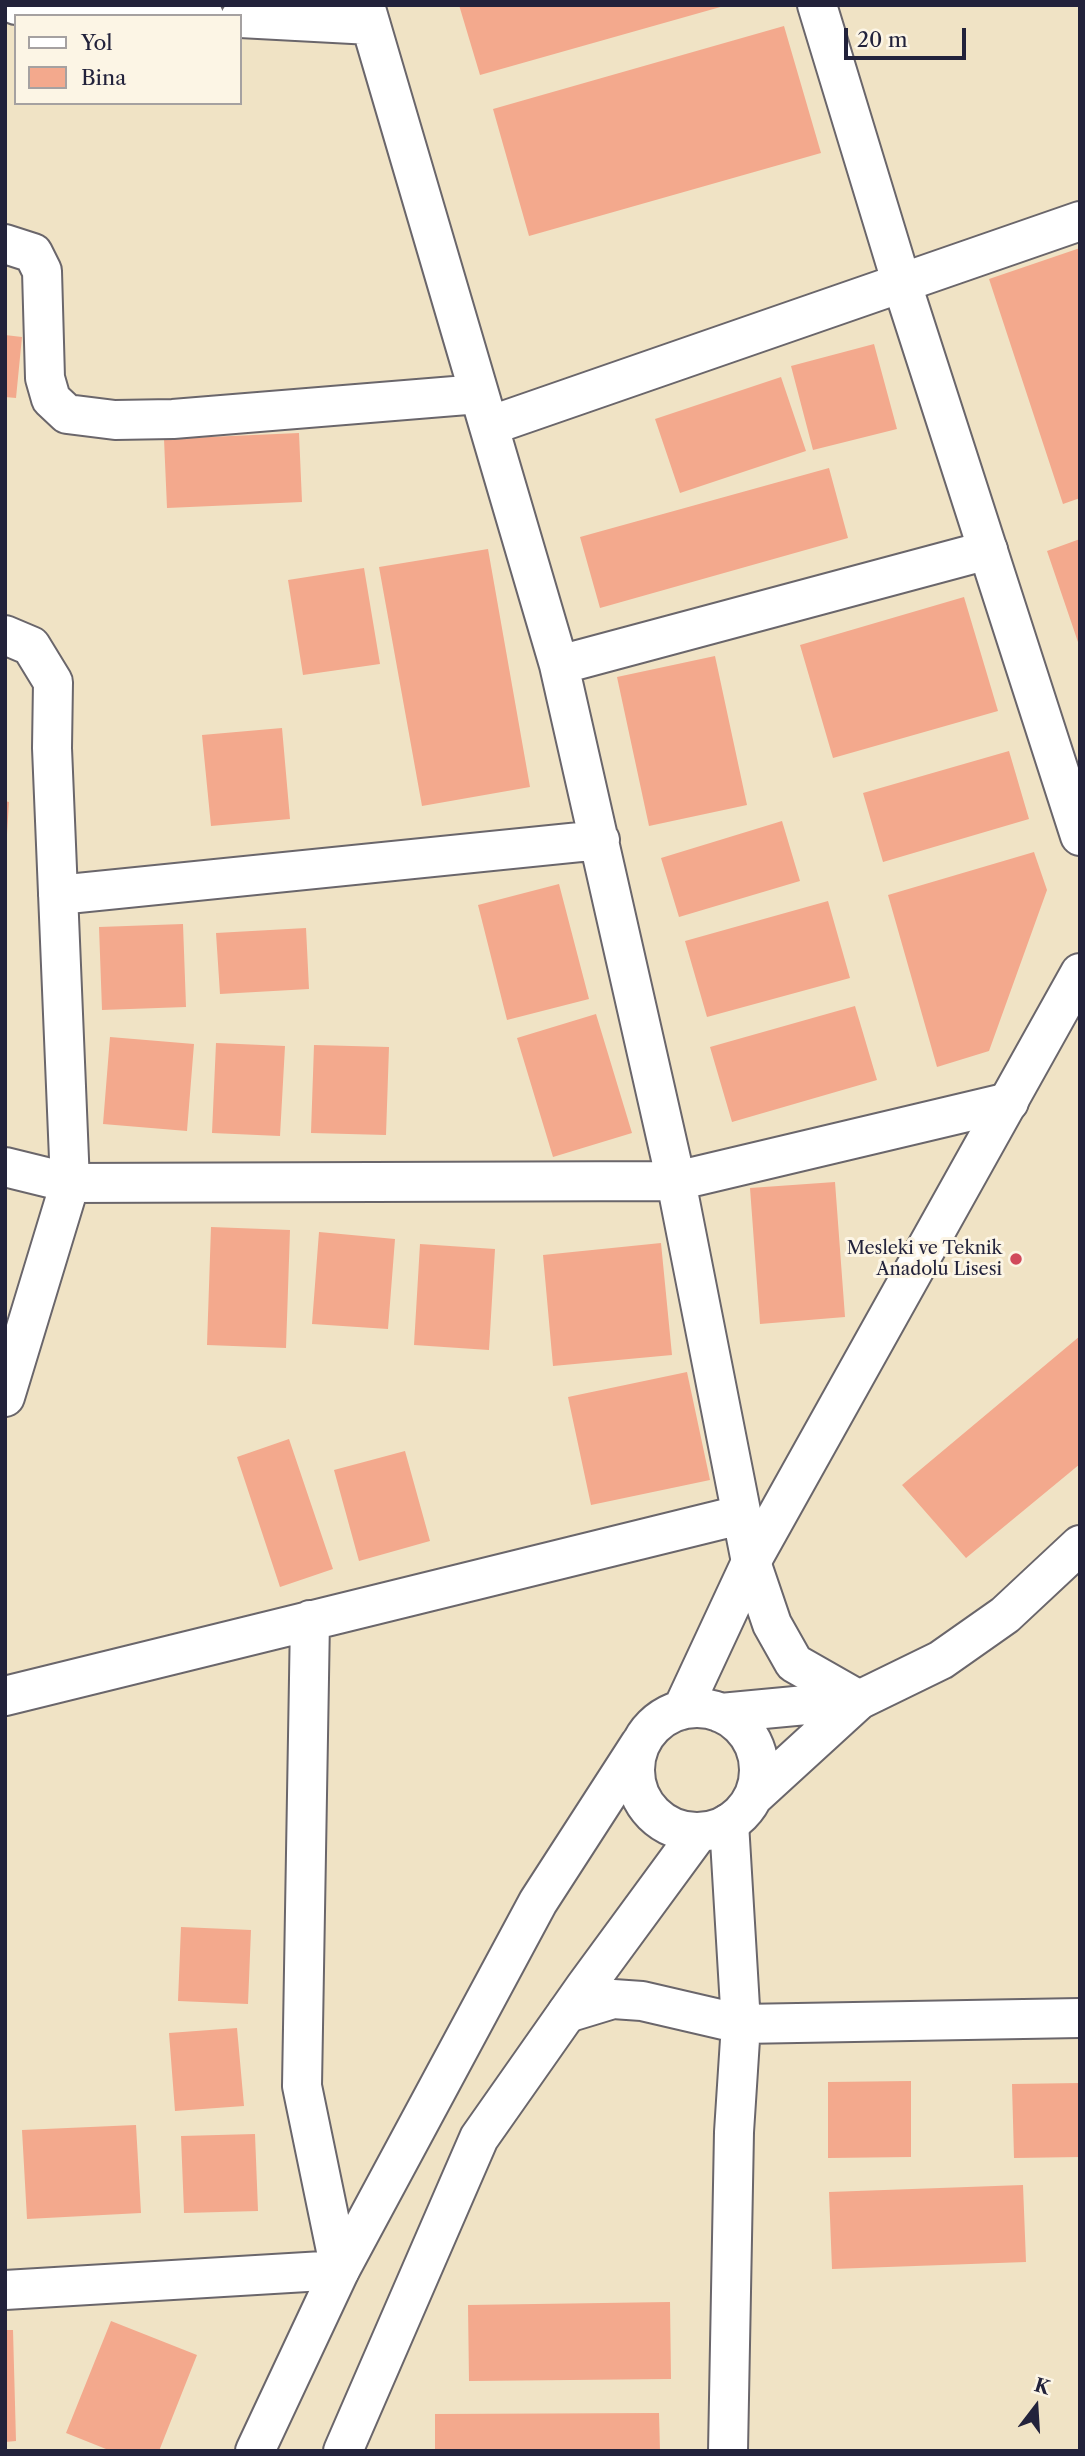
<!DOCTYPE html>
<style>
body{margin:0}
#map{position:relative;width:1085px;height:2456px;overflow:hidden;background:#f0e3c5;font-family:"Libre Caslon Text",serif}
canvas{display:block}
.frame{position:absolute;inset:0;border:7px solid #22223b;pointer-events:none}
.legend{position:absolute;left:14px;top:14px;width:228px;height:91px;box-sizing:border-box;background:#fcf5e5;border:2px solid #a5a1a1;margin:0;padding:9px 12px;list-style:none;font-size:21px;color:#22223b}
.legend li{display:flex;align-items:center;gap:14px;height:35px}
.legend b{width:35px;border:2px solid #a5a1a1}
.north{position:absolute;left:1001px;top:2372px;width:70px;height:70px;-webkit-text-stroke:5px #fcf5e5;paint-order:stroke;rotate:17deg;font-size:19px;font-weight:700;line-height:28px;text-align:center;color:#22223b}
.north::after{content:'';display:block;margin:auto;width:24px;height:32px;background:#22223b;clip-path:polygon(50% 0,100% 100%,50% 72%,0 100%)}
.scale{position:absolute;left:844px;top:28px;width:122px;height:32px;box-sizing:border-box;border:4px solid #22223b;border-top:0;padding-left:9px;font-size:21px;line-height:24px;white-space:nowrap;color:#22223b;-webkit-text-stroke:5px #fcf5e5;paint-order:stroke}
</style>
<div id="map">
<canvas width="1085" height="2456"></canvas>
<div class="frame"></div>
<ul class="legend">
<li><b style="height:9px;background:#fff"></b>Yol</li>
<li><b style="height:19px;background:#f3a98d"></b>Bina</li>
</ul>
<div class="north">K</div>
<div class="scale">20 m</div>
</div>
<script>
const c = document.querySelector('canvas').getContext('2d');
c.lineJoin = 'round';
function fillPath(path, color) { c.fillStyle = color; c.fill(path, 'evenodd'); }
const shape = rows => new Path2D(rows.map(r => 'M' + r).join(''));
function trace(path, color, width, dash) { c.strokeStyle = color; c.lineWidth = width; c.lineCap = dash ? 'butt' : 'round'; c.setLineDash(dash || []); c.stroke(path); }
function write(font, color, halo, rows, align = 'center') {
  c.font = font + ' "Libre Caslon Text",serif'; c.lineWidth = 6; c.setLineDash([]); c.textBaseline = 'middle'; c.strokeStyle = halo; c.fillStyle = color; for (const [text, x, y, turn = 0] of rows) {
    c.save(); c.translate(x, y); c.rotate((+turn || 0) * Math.PI / 180); c.textAlign = isNaN(turn) ? turn : align; if (halo) c.strokeText(text, 0, 0); c.fillText(text, 0, 0); c.restore();
  }
}
const building = shape([
 [459,5,724,5,724,6,480,75],
 [784,26,821,153,529,236,493,109],
 [1080,248,1080,498,1063,504,989,279],
 [5,335,22,337,16,398,5,397],
 [874,344,897,429,813,450,791,366],
 [781,377,806,451,680,493,655,419],
 [299,433,302,502,167,508,164,439],
 [829,468,848,538,600,608,580,537],
 [1080,539,1080,645,1079,645,1047,551],
 [488,549,530,787,422,806,379,567],
 [364,568,380,664,303,675,288,580],
 [964,597,998,711,833,758,800,645],
 [715,656,747,805,649,826,617,677],
 [282,728,290,819,211,826,202,735],
 [1009,751,1029,819,883,862,863,793],
 [5,801,9,802,7,834,5,834],
 [782,821,800,881,679,917,661,858],
 [1034,852,1047,890,989,1051,937,1067,888,895],
 [559,884,589,999,507,1020,478,905],
 [828,901,850,978,707,1017,685,941],
 [183,924,186,1007,102,1010,99,927],
 [306,928,309,989,220,994,216,933],
 [855,1006,877,1080,732,1122,710,1047],
 [596,1014,632,1133,553,1157,517,1038],
 [110,1037,194,1044,187,1131,103,1124],
 [216,1043,285,1046,280,1136,212,1133],
 [314,1045,389,1047,386,1135,311,1133],
 [835,1182,845,1317,760,1324,750,1188],
 [211,1227,290,1230,286,1348,207,1345],
 [319,1232,395,1239,388,1329,312,1324],
 [661,1243,672,1355,553,1366,543,1255],
 [420,1244,495,1249,489,1350,414,1345],
 [1080,1336,1080,1464,966,1558,902,1485],
 [687,1372,710,1480,591,1505,568,1397],
 [289,1439,333,1569,280,1587,237,1457],
 [405,1451,430,1541,359,1561,334,1470],
 [181,1927,251,1930,248,2004,178,2001],
 [237,2028,244,2106,175,2111,169,2033],
 [911,2081,911,2157,828,2158,828,2082],
 [1080,2083,1080,2157,1014,2158,1012,2084],
 [136,2125,141,2213,27,2219,22,2130],
 [255,2134,258,2211,184,2213,181,2136],
 [1023,2185,1026,2262,832,2269,829,2192],
 [670,2302,671,2379,469,2381,468,2305],
 [111,2321,197,2355,159,2451,111,2451,66,2433],
 [5,2330,13,2330,16,2441,5,2442],
 [659,2413,660,2451,435,2451,435,2414]
]);
const street = shape([
 [16,5,204,16],
 [365,5,559,665,676,1181,751,1562,772,1624,794,1663,859,1700],
 [817,5,901,281],
 [240,18,371,25],
 [5,244,33,253,42,271,45,378,51,399,67,414,115,420,173,419,479,394],
 [489,426,1080,221],
 [5,635,31,646,53,682,52,748,70,1183,5,1397],
 [559,665,988,550],
 [58,895,600,840],
 [5,1167,70,1183,676,1181,1009,1102],
 [5,1696,740,1515],
 [567,2013,613,1999,642,2001,741,2024,1080,2018],
 [5,2290,340,2270,302,2086,310,1620],
 [728,2451,734,2132,741,2024,729,1823]
]);
const secondary = shape([
 [901,281,1080,836],
 '635 1770a62 62 0 1 1 124 0a62 62 0 1 1-124 0Z',
 [682,1710,751,1562,1080,973],
 [721,1713,859,1700],
 [754,1796,859,1700,941,1660,1005,1615,1080,1545],
 [255,2451,340,2270,538,1902,640,1744],
 [343,2451,479,2138,585,1987,698,1833]
]);
const markers = [
 [1016,1259,7,"#d1495b"]
];
const poiNames = [
 ["Mesleki ve Teknik",1002,1249],
 ["Anadolu Lisesi",1002,1270]
];
fillPath(building, '#f3a98d');
trace(street, '#6a666b', 42);
trace(secondary, '#6a666b', 42);
trace(street, '#fff', 38);
trace(secondary, '#fff', 38);
for (const [x, y, r, color] of markers) { const dot = new Path2D(); dot.arc(x, y, r, 0, 2 * Math.PI); c.fillStyle = color; c.fill(dot); trace(dot, '#fcf5e5', 2.5); }
write('18px', '#22223b', '#fcf5e5', poiNames, 'right');
</script>
